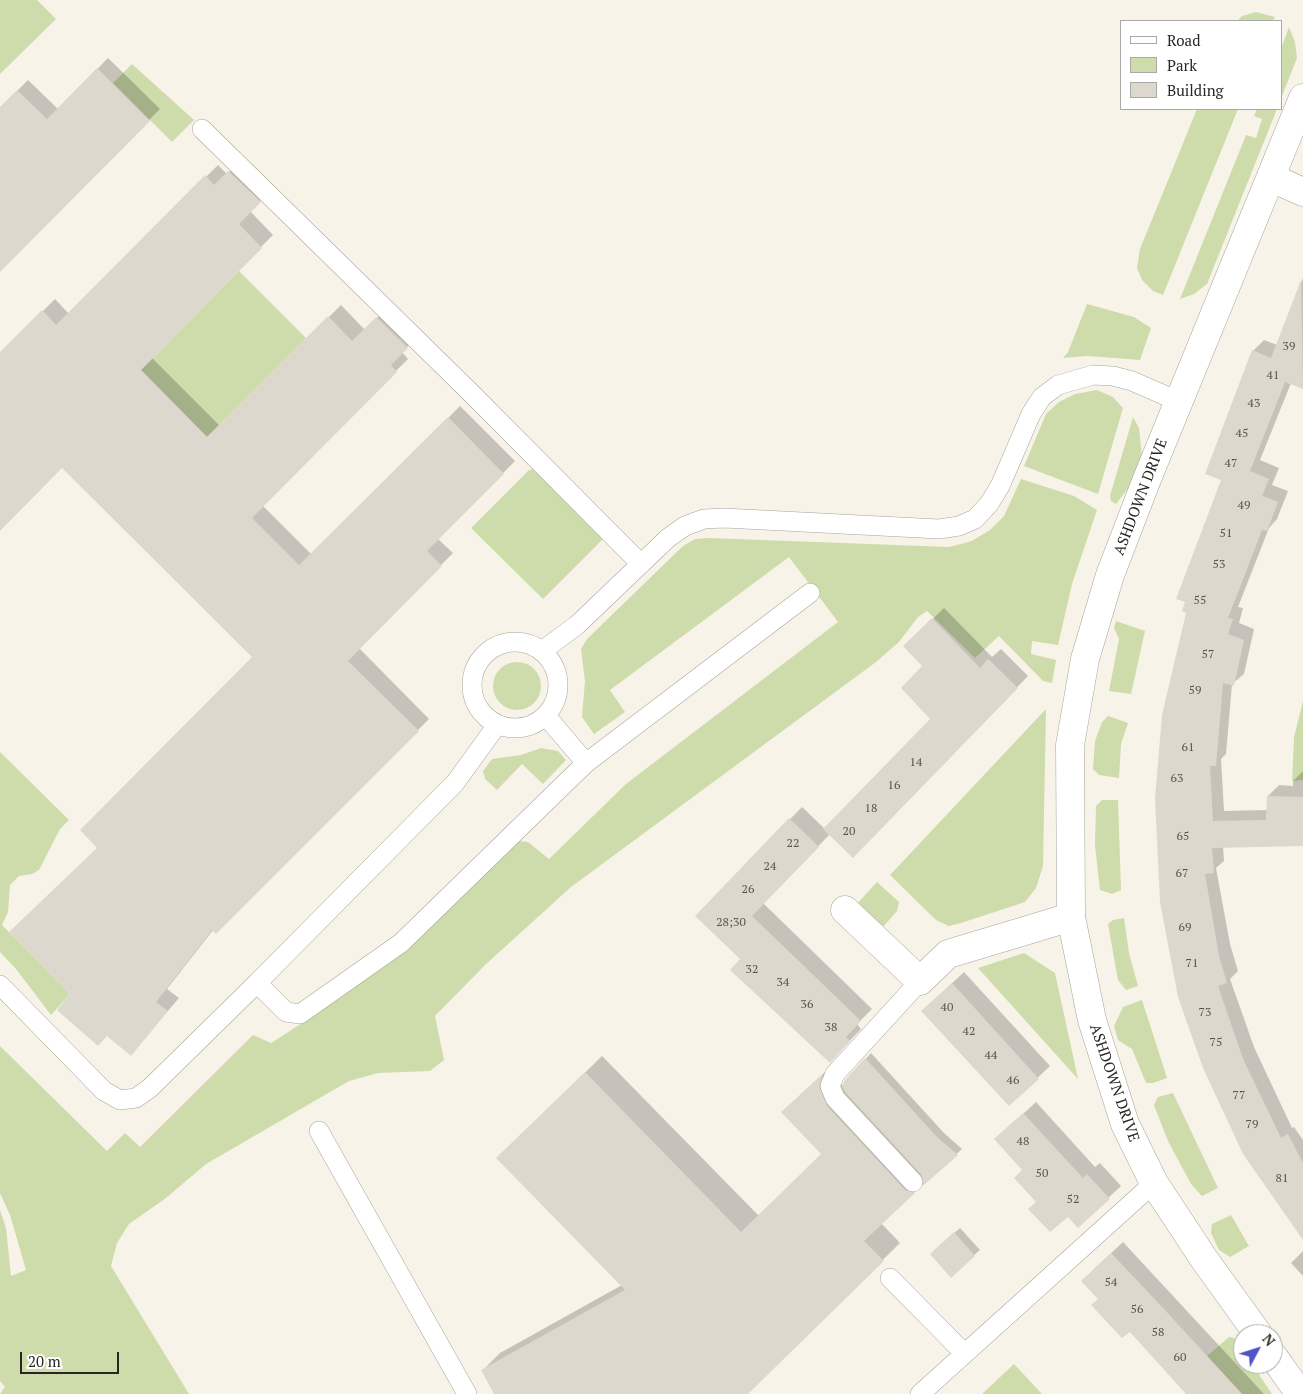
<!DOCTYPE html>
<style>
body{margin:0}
#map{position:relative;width:1303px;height:1394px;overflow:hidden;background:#f8f3e8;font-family:"PT Serif",serif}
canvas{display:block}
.legend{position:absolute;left:1120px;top:20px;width:162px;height:90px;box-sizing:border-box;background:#fff;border:1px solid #a9a9a7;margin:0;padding:6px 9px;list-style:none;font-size:15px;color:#292723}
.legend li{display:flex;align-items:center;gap:10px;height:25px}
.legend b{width:25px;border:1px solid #a9a9a7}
.north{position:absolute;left:1233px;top:1324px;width:50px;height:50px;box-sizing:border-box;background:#fff;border:1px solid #a9a9a7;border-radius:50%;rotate:50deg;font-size:14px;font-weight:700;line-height:20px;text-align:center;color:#292723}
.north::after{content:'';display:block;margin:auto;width:18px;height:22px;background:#4e54ca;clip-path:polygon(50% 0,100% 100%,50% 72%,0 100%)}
.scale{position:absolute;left:20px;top:1352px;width:99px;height:22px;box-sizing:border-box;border:2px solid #292723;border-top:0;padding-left:6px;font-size:15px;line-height:18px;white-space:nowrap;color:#292723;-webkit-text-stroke:4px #fff;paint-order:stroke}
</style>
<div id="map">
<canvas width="1303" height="1394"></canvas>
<ul class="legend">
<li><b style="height:6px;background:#fff"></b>Road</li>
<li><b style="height:14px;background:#cddcaa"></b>Park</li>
<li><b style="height:14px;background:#ddd8ce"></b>Building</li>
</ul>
<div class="north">N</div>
<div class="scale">20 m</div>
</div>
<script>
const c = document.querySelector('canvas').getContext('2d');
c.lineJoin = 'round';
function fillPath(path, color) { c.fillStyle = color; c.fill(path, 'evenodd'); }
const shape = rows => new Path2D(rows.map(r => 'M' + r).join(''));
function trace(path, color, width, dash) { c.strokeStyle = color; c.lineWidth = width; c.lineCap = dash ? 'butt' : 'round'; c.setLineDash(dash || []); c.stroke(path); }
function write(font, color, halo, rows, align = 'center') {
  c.font = font + ' "PT Serif",serif'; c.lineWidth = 4; c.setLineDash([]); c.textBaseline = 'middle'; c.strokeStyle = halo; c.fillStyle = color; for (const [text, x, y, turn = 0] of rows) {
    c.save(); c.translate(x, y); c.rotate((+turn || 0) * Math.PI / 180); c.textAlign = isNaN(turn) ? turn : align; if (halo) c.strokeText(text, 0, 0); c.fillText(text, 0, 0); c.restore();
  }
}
const green = shape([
 [0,0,37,0,56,19,0,74],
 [1256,12,1275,17,1273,21,1237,21,1242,16],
 [1289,27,1295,42,1297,58,1282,96,1282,46],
 [132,64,194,120,172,142,113,83],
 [1197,109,1238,109,1163,295,1153,291,1142,280,1137,268,1140,249],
 [1257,109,1277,109,1207,284,1194,294,1180,299,1246,135,1256,138,1262,119,1254,116],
 [239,271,306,338,207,437,141,370],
 [1087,304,1134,317,1151,328,1140,360,1087,356,1063,358,1068,352],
 [1097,390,1113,397,1123,408,1098,494,1024,466,1046,414,1059,402,1075,394],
 [1133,417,1139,428,1142,456,1134,481,1116,504,1111,501,1110,496],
 [534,469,603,539,543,599,471,528,529,470],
 [1021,479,1074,496,1097,510,1072,584,1058,645,1032,641,1031,654,1056,660,1052,683,1043,681,999,636,975,658,927,611,918,617,899,642,876,662,571,887,485,965,435,1016,444,1060,430,1071,378,1073,349,1081,206,1164,166,1198,129,1224,117,1243,111,1266,189,1394,0,1394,5,1387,0,1381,0,1210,6,1228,11,1276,26,1270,10,1215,0,1193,0,1046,107,1151,125,1133,140,1147,253,1035,271,1043,321,1011,409,946,518,841,528,842,549,859,626,784,838,622,789,557,610,690,625,712,594,734,582,717,585,681,581,649,587,639,683,546,695,539,709,538,949,547,972,541,990,530,1004,516],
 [1116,621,1145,631,1131,694,1109,691,1119,639,1114,628],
 '493 686a24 24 0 1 1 48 0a24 24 0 1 1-48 0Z',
 [1303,701,1303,780,1292,781,1294,737],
 [1046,709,1043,866,1036,888,1025,902,961,923,949,926,936,920,890,875],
 [1108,716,1128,723,1121,744,1119,778,1099,775,1093,769,1095,741,1102,722],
 [541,748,558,751,566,760,543,784,522,764,497,790,485,779,483,771,492,759,521,755],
 [0,752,69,820,60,829,39,870,32,874,19,876,10,885,8,912,2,925,70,994,51,1015,16,969,0,952],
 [1102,800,1118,800,1121,890,1112,894,1100,890,1095,845,1096,806],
 [877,882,899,902,897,911,883,927,874,923,855,906],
 [1124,918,1129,953,1138,986,1126,990,1118,980,1108,924,1113,920],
 [1024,953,1055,973,1078,1079,978,968],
 [1142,1000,1167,1078,1153,1083,1146,1083,1132,1049,1118,1040,1114,1026,1123,1007],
 [1173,1093,1218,1188,1202,1196,1191,1184,1168,1141,1154,1105,1158,1097],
 [1231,1215,1249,1246,1230,1257,1219,1250,1211,1233,1212,1224],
 [1229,1337,1234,1338,1243,1351,1243,1364,1252,1364,1272,1394,1242,1394,1207,1356],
 [1014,1364,1042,1394,982,1394]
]);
const shadow = shape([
 [108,58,160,109,7,263,0,255,0,108,28,80,58,109],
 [241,160,271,190,250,211,273,235,151,357,220,426,341,305,365,330,389,306,418,336,402,352,408,359,262,505,312,555,460,406,515,461,438,539,453,553,359,648,429,719,216,932,213,930,167,989,179,998,131,1054,71,994,99,847,254,657,62,467,0,530,0,354,55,299,69,314,218,165,227,174],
 [1303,278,1303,386,1291,383,1260,460,1279,468,1272,485,1288,491,1277,519,1269,528,1238,607,1243,608,1239,623,1254,629,1244,674,1232,684,1226,754,1221,759,1224,811,1267,810,1268,796,1279,785,1293,786,1293,781,1303,771,1303,844,1223,846,1224,861,1216,868,1230,944,1238,971,1230,979,1254,1047,1292,1128,1294,1127,1303,1140,1303,1238,1179,996,1223,480,1253,351,1264,340,1277,345],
 [944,608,992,657,1001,649,1028,676,853,856,830,834,763,903,872,1009,857,1024,861,1029,841,1050,697,915,802,807,825,829,932,719,924,666,905,646],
 [964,972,1050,1066,1009,1105,935,999],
 [871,1053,944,1133,962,1149,881,1223,900,1243,746,1394,496,1394,482,1371,500,1353,622,1285,498,1158,602,1056,759,1216,823,1154,800,1095,838,1060,835,1068,843,1087,846,1081],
 [1036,1102,1095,1167,1100,1163,1121,1186,1078,1226,1068,1215,1037,1201,1008,1128],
 [960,1228,980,1250,974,1255,937,1248],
 [1123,1242,1264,1394,1188,1394,1099,1298,1094,1269],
 [1303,1251,1303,1276,1291,1263]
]);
const building = shape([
 [97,68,150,121,0,272,0,107,17,90,47,119],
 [228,171,261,202,239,224,262,248,141,370,207,437,328,316,352,341,376,317,408,348,391,365,397,372,252,518,299,565,448,417,504,474,427,551,442,566,348,661,419,731,216,934,212,930,156,1002,168,1011,131,1056,107,1036,98,1046,57,1010,70,994,9,932,97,848,80,830,252,657,62,468,0,531,0,352,42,310,56,325,205,175,214,185],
 [1301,280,1303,389,1285,382,1250,471,1269,479,1262,496,1278,502,1267,531,1262,530,1228,618,1233,619,1228,634,1244,640,1234,686,1223,683,1216,766,1210,766,1213,821,1266,820,1267,796,1303,797,1303,846,1212,848,1214,873,1205,874,1219,956,1227,983,1218,986,1243,1059,1281,1138,1288,1134,1303,1163,1303,1240,1243,1154,1203,1068,1178,997,1160,902,1155,798,1162,715,1186,613,1182,611,1185,602,1176,599,1221,480,1205,474,1252,350,1271,358],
 [932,618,980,668,988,659,1018,688,853,858,823,829,930,719,901,688,922,666,903,646],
 [789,818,819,847,752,916,861,1021,846,1037,850,1041,830,1063,730,970,740,959,695,916],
 [952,983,1039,1079,1009,1106,921,1011],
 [865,1058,938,1138,958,1155,924,1185,921,1174,845,1092,842,1086,845,1080],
 [585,1072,741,1232,821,1154,781,1112,823,1074,819,1086,827,1106,905,1190,915,1193,864,1241,884,1261,748,1394,494,1394,481,1370,625,1290,496,1158],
 [1023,1113,1083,1178,1087,1174,1110,1199,1078,1228,1068,1217,1050,1232,1028,1209,1036,1202,1014,1178,1022,1170,994,1139],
 [954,1232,975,1256,951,1278,930,1254],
 [1111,1253,1163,1308,1242,1394,1186,1394,1130,1332,1122,1338,1091,1305,1098,1299,1081,1281]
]);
const lane = shape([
 [202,129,471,393,641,564],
 '472 685a43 43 0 1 1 86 0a43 43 0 1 1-86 0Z',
 [542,651,577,625,668,538,685,526,704,519,724,518,939,529,959,526,975,519,989,504,1000,486,1031,414,1042,397,1058,385,1093,375,1113,376,1132,381,1180,402],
 [546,716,586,763],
 [497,725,455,783,257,983,286,1012,300,1014,401,943,586,763,810,593],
 [0,985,104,1091,120,1100,136,1098,150,1088,257,983],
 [319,1131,467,1394],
 [913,1182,835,1098,830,1086,835,1074,920,981],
 [890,1278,964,1353],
 [920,1394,1154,1183]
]);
const street = shape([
 [1272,178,1303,192],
 [845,910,920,981,948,954,1071,917]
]);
const secondary = shape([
 [1258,1334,1204,1259,1154,1183,1125,1124,1092,1020,1071,917,1070,745,1085,659,1110,575,1147,479,1303,98],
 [1273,1356,1300,1394]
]);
const numberNames = [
 ["39",1289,347],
 ["41",1273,376],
 ["43",1254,404],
 ["45",1242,434],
 ["47",1231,464],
 ["49",1244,506],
 ["51",1226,534],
 ["53",1219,565],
 ["55",1200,601],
 ["57",1208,655],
 ["59",1195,691],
 ["61",1188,748],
 ["14",916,763],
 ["63",1177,779],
 ["16",894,786],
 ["18",871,809],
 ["20",849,832],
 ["65",1183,837],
 ["22",793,844],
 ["24",770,867],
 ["67",1182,874],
 ["26",748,890],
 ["28;30",731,923],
 ["69",1185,928],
 ["71",1192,964],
 ["32",752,970],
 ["34",783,983],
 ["36",807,1005],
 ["40",947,1008],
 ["73",1205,1013],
 ["38",831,1028],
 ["42",969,1032],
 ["75",1216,1043],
 ["44",991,1056],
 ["46",1013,1081],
 ["77",1239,1096],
 ["79",1252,1125],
 ["48",1023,1142],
 ["50",1042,1174],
 ["81",1282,1179],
 ["52",1073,1200],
 ["54",1111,1283],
 ["56",1137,1310],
 ["58",1158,1333],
 ["60",1180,1358]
];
const streetNames = [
 ["ASHDOWN DRIVE",1141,497,-69],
 ["ASHDOWN DRIVE",1114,1083,71]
];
fillPath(green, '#cddcaa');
fillPath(shadow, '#0003');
fillPath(building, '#ddd8ce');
trace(lane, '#a9a49a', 20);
trace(street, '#a9a49a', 29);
trace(secondary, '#a9a49a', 29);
trace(lane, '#fff', 19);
trace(street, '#fff', 28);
trace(secondary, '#fff', 28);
write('12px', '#56534e', null, numberNames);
write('15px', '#292723', '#fff', streetNames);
</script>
